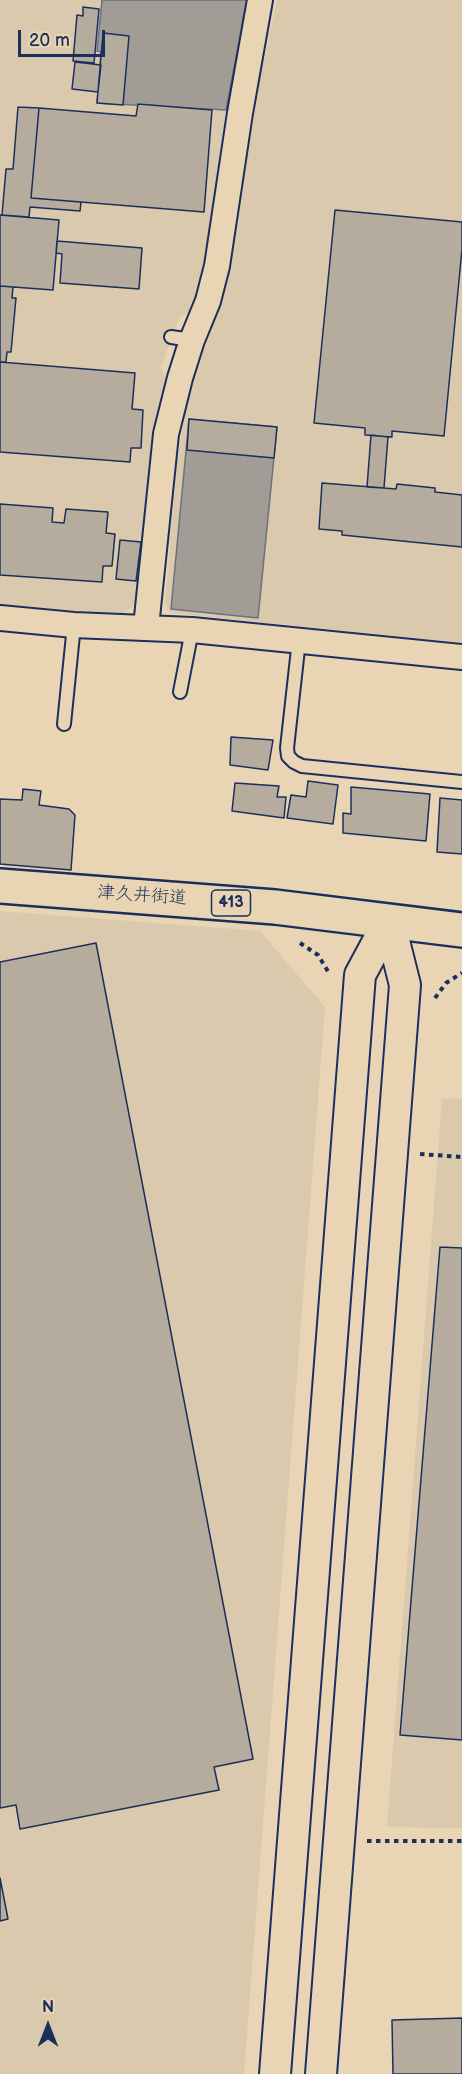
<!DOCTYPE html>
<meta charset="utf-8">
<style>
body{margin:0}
#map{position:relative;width:462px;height:2074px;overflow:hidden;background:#e9d5b3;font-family:"Balsamiq Sans",sans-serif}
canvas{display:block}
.north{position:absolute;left:18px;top:1996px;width:60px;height:60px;-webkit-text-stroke:4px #e9d5b3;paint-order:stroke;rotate:0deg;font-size:16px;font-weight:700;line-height:24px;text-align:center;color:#1b2f5e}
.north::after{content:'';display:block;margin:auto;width:21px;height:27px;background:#1b2f5e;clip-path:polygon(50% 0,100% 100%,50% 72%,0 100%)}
.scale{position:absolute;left:18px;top:30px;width:87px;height:27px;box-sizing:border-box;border:3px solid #1b2f5e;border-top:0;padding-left:8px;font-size:18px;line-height:21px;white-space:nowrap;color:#1b2f5e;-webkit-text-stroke:4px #e9d5b3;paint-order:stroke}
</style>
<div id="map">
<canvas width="462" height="2074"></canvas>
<div class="north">N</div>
<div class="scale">20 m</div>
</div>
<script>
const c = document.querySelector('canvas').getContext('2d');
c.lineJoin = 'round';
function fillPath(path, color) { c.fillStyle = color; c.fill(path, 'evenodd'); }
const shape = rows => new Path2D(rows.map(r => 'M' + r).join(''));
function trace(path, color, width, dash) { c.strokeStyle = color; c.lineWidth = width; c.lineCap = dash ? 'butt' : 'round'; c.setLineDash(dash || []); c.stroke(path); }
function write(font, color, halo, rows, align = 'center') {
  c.font = font + ' "Balsamiq Sans","Klee One",sans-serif'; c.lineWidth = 6; c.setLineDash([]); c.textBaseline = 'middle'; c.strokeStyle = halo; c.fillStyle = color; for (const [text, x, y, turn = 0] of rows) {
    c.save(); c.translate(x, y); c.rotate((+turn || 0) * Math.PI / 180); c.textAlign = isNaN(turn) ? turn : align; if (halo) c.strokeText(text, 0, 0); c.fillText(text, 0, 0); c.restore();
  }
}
const built = shape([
 [0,0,247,0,226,110,205,258,191,311,180,316,161,367,166,380,156,418,135,604,122,615,47,611,0,605],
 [277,0,462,0,462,643,171,613,165,604,177,463,187,405,219,302,234,244,260,78],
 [0,911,260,931,325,1007,244,2074,0,2074],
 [442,1098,462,1099,462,1828,387,1827]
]);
const water = shape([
 [102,0,247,0,226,110,97,103,101,52,97,51,102,0],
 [189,419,277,427,258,618,171,609,189,419]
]);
const building = shape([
 [83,7,99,9,94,63,73,61,77,15,83,16,83,7],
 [103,33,129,36,123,105,97,103,103,33],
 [75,62,101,65,98,92,72,89,75,62],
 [138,104,212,110,204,212,31,198,39,108,136,116,138,104],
 [18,107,39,108,31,198,81,202,80,211,30,207,29,217,2,215,6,169,13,169,18,107],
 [335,210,462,222,462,249,444,436,392,431,392,437,365,435,365,428,314,423,335,210],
 [0,215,59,220,53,290,0,286,0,215],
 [57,241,142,248,139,289,60,283,62,254,56,253,57,241],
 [0,286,13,287,12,298,16,298,11,352,7,352,6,362,0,362,0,286],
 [0,362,135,373,132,409,143,410,141,448,131,448,130,462,0,452,0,362],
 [189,419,277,427,274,458,187,450,189,419],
 [371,435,388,437,384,488,367,487,371,435],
 [322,483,396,489,397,484,435,488,435,492,462,495,462,547,342,535,342,531,319,529,322,483],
 [0,504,53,508,52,522,64,523,66,509,108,512,106,533,115,534,112,566,103,566,102,582,0,575,0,504],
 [120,540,141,542,136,581,116,579,120,540],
 [231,737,273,740,268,770,230,765,231,737],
 [308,781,338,785,333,824,287,818,291,795,306,797,308,781],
 [235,783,279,786,277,797,286,797,284,818,232,811,235,783],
 [351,787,430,794,426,841,343,833,343,813,351,814,351,787],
 [23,789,41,791,39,805,69,809,75,815,71,870,0,864,0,799,22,800,23,789],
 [440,798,462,800,462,854,437,852,440,798],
 [96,943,253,1759,214,1767,219,1790,20,1829,16,1805,0,1808,0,962,96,943],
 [440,1247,462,1248,462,1740,400,1735,440,1247],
 [0,1878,8,1919,0,1921,0,1878],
 [462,2018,462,2074,393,2074,392,2020,462,2018]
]);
const path = shape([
 [300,943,318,955,329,973],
 [435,998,446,983,462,973],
 [420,1154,462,1157],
 [367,1841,462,1841]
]);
const service = shape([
 [171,337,192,340],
 [299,640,287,748,288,756,294,762,302,766,462,782],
 [180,692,192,630],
 [64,724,74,625]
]);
const minor = shape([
 [0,618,74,625,192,630,462,657],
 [146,627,166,434,180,378,192,340,208,301,217,266,240,113,260,0]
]);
const tertiary = shape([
 [275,2074,360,975,389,921],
 [321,2074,405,985,389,921]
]);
const trunk = shape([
 [0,886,275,907,462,930]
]);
const shields = [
 [231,903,39]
];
const shieldNames = [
 ["413",231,903]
];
const streetNames = [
 ["津久井街道",142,896,4]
];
fillPath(built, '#dac9ad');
fillPath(water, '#a29c96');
trace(water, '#6c7080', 1.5);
fillPath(building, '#b6ac9e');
trace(building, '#1b2f5e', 1.5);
trace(service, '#1b2f5e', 16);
trace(minor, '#1b2f5e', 28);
trace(tertiary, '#1b2f5e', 34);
trace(trunk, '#1b2f5e', 38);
trace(path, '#1b2f5e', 4, [4.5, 4.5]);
trace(service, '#e9d5b3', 12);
trace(minor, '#e9d5b3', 24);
trace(tertiary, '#e9d5b3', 30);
trace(trunk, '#e9d5b3', 33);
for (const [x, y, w] of shields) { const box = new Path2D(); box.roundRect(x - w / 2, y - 13, w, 26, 4.5); c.fillStyle = '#e9d5b3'; c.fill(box); trace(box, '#1b2f5e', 1.5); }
write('bold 16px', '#1b2f5e', null, shieldNames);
write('18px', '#1b2f5e', '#e9d5b3', streetNames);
</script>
